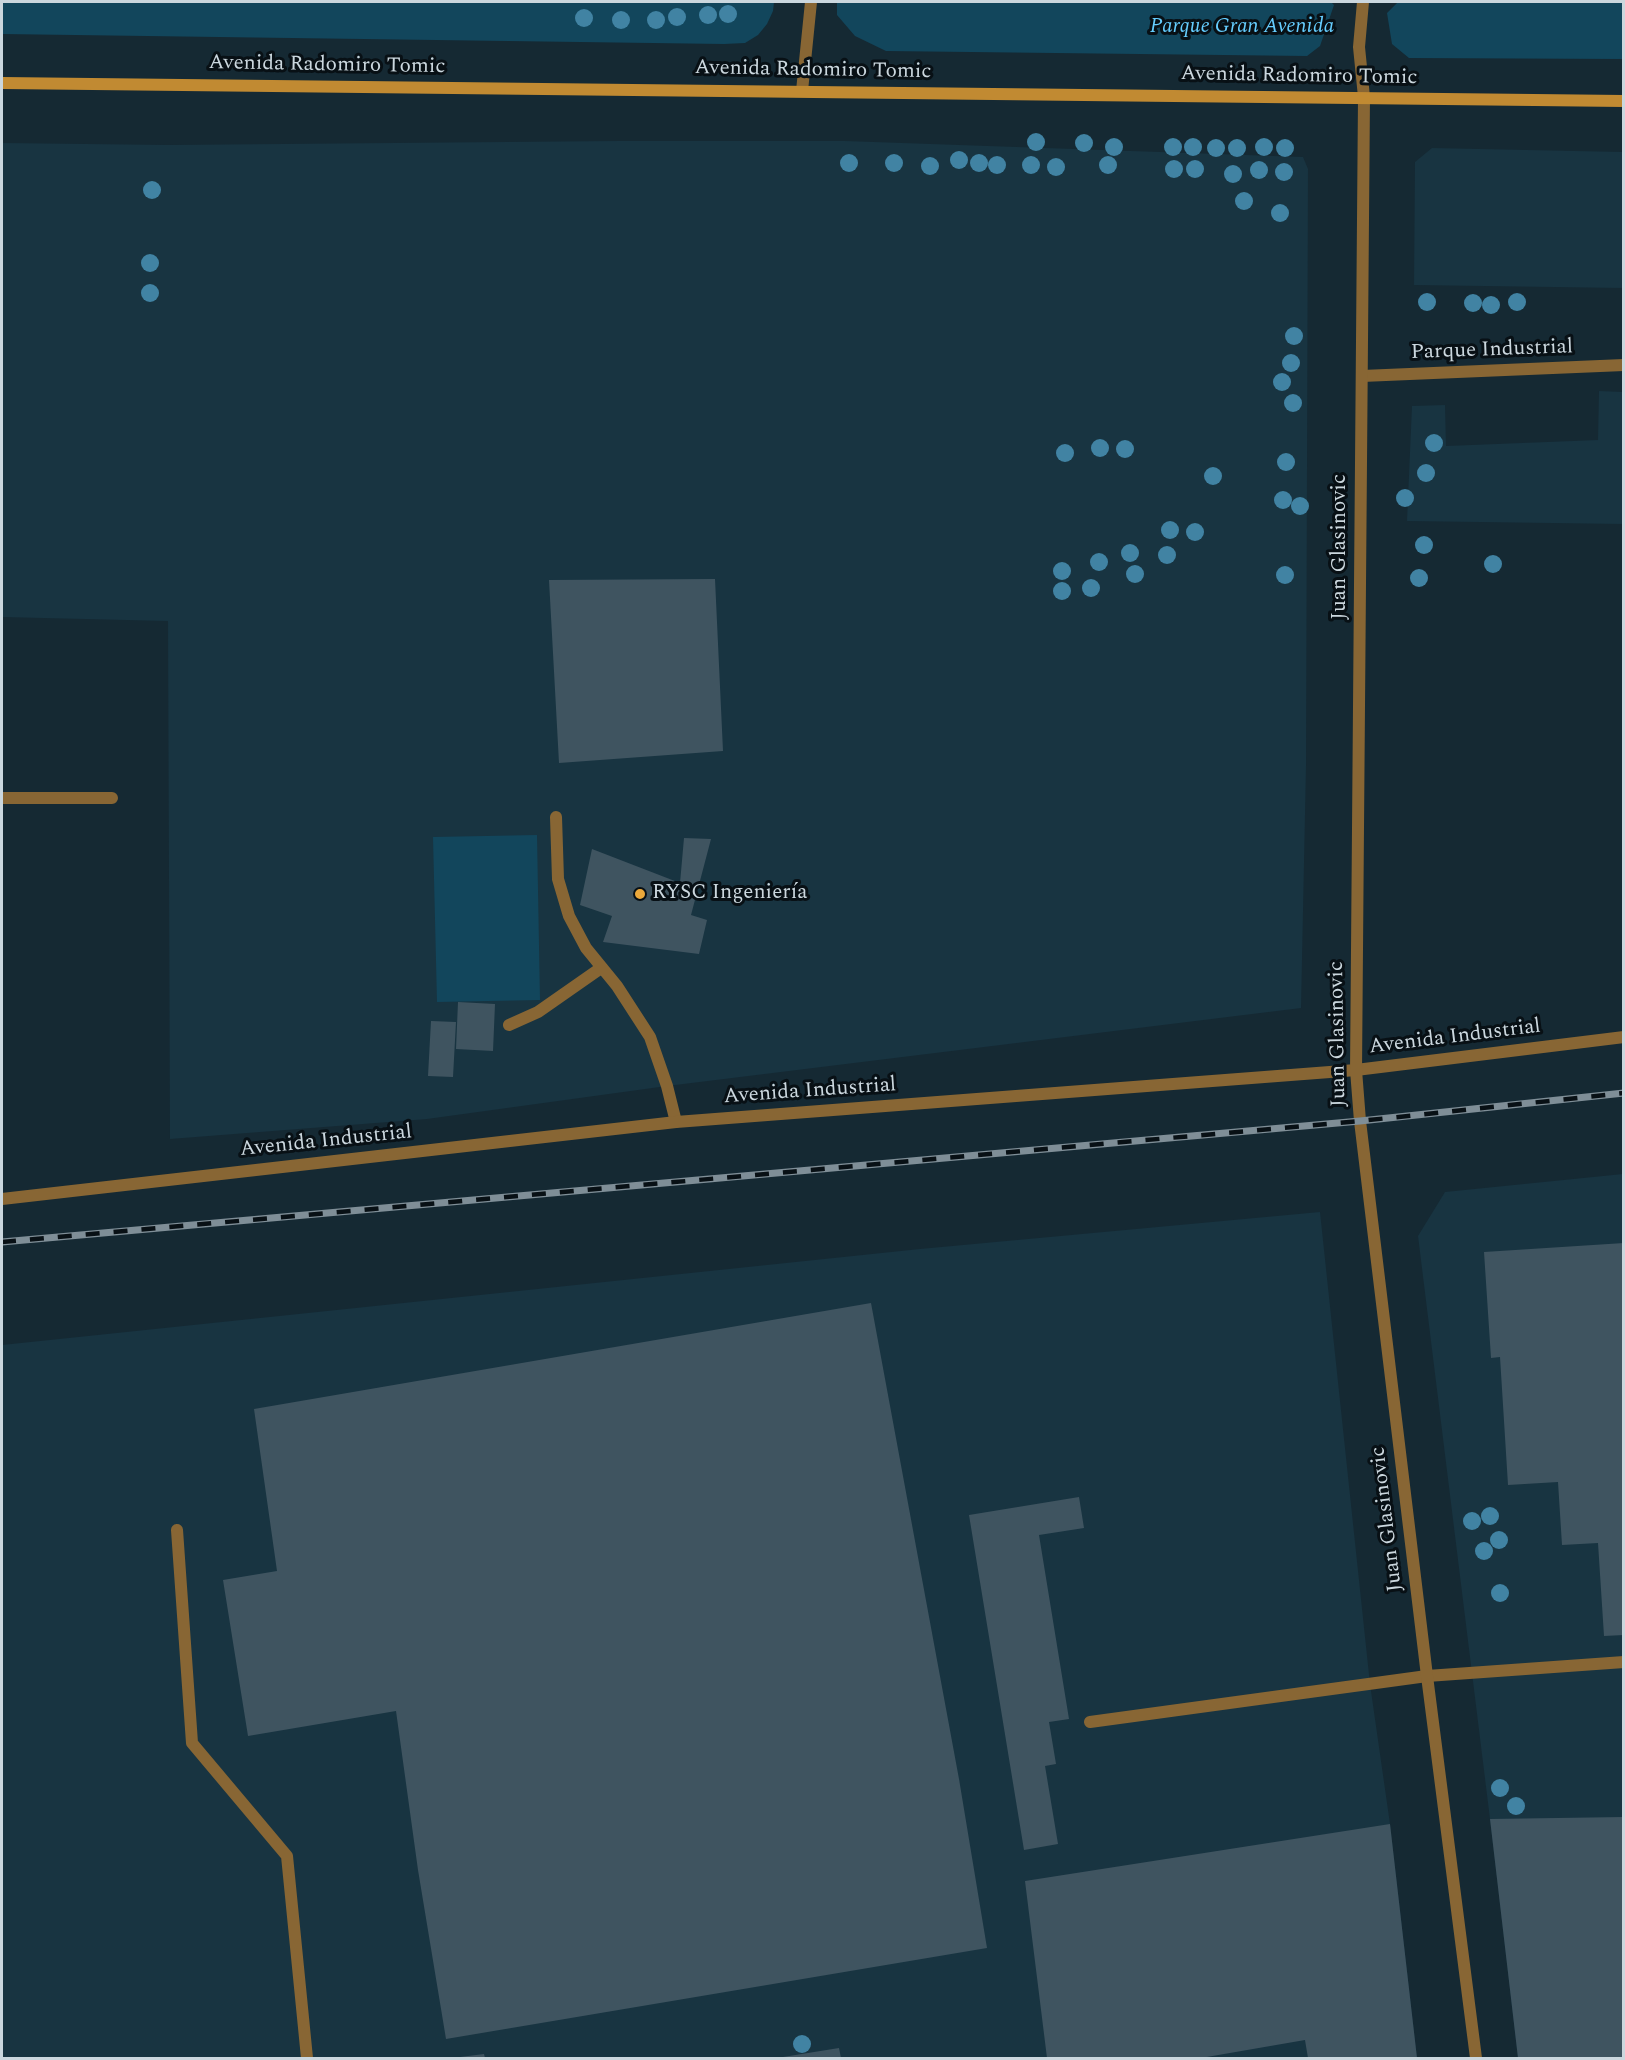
<!DOCTYPE html>
<meta charset="utf-8">
<style>
body{margin:0}
#map{position:relative;width:1625px;height:2060px;overflow:hidden;background:#152933;font-family:Spectral,serif}
canvas{display:block}
.frame{position:absolute;inset:0;border:3px solid #cbd7de;pointer-events:none}
</style>
<div id="map">
<canvas width="1625" height="2060"></canvas>
<div class="frame"></div>
</div>
<script>
const c = document.querySelector('canvas').getContext('2d');
c.lineJoin = 'round';
function fillPath(path, color) { c.fillStyle = color; c.fill(path, 'evenodd'); }
const shape = rows => new Path2D(rows.map(r => 'M' + r).join(''));
function trace(path, color, width, dash) { c.strokeStyle = color; c.lineWidth = width; c.lineCap = dash ? 'butt' : 'round'; c.setLineDash(dash || []); c.stroke(path); }
function write(font, color, halo, rows, align = 'center') {
  c.font = font + ' Spectral,serif'; c.lineWidth = 6; c.setLineDash([]); c.textBaseline = 'middle'; c.strokeStyle = halo; c.fillStyle = color; for (const [text, x, y, turn = 0] of rows) {
    c.save(); c.translate(x, y); c.rotate((+turn || 0) * Math.PI / 180); c.textAlign = isNaN(turn) ? turn : align; if (halo) c.strokeText(text, 0, 0); c.fillText(text, 0, 0); c.restore();
  }
}
const built = shape([
 [617,141,845,141,1303,157,1308,169,1306,766,1301,1008,667,1086,427,1119,170,1139,168,621,2,617,2,143,169,145],
 [1432,148,1623,152,1623,288,1414,285,1415,162],
 [1599,391,1623,392,1623,524,1407,521,1412,406,1445,405,1446,446,1598,440],
 [1623,1174,1623,2058,1518,2058,1490,1819,1418,1236,1445,1192],
 [1320,1212,1370,1684,1390,1824,1417,2058,2,2058,2,1345,920,1249]
]);
const green = shape([
 [2,2,774,2,773,11,767,24,758,35,745,43,724,44,2,34],
 [837,2,1331,2,1334,5,1320,46,1307,56,886,51,855,36,837,15],
 [1398,2,1623,2,1623,59,1409,58,1392,44,1387,13],
 [537,835,540,1000,437,1002,433,837]
]);
const building = shape([
 [715,579,723,751,559,763,549,580],
 [684,838,711,839,691,915,707,920,699,954,603,942,612,916,580,905,592,849,680,883],
 [458,1002,495,1004,493,1051,456,1049],
 [431,1021,456,1022,453,1077,428,1076],
 [1624,1243,1624,1635,1604,1636,1598,1543,1562,1545,1558,1482,1508,1485,1500,1357,1491,1358,1484,1252],
 [871,1303,959,1779,987,1948,446,2039,418,1870,396,1711,248,1736,223,1580,277,1571,254,1409],
 [1079,1497,1084,1528,1039,1535,1069,1719,1049,1722,1056,1764,1045,1766,1058,1844,1024,1850,969,1515],
 [1624,1817,1624,2058,1518,2058,1490,1819],
 [1390,1824,1417,2058,1308,2058,1305,2040,1201,2058,1047,2058,1025,1881],
 [839,2048,841,2058,783,2058,783,2057],
 [484,2054,485,2058,460,2058,460,2057]
]);
const service = shape([
 [1362,376,1624,365],
 [556,817,558,879,569,916,586,948,617,986,650,1037,667,1086,676,1122],
 [509,1025,538,1012,601,968],
 [177,1530,192,1743,287,1856,307,2058],
 [1090,1722,1427,1676,1624,1662]
]);
const minor = shape([
 [1363,2,1359,47,1364,97],
 [2,798,112,798],
 [2,1199,676,1122,1356,1070,1624,1037]
]);
const tertiary = shape([
 [802,91,811,2],
 [1364,97,1356,1070,1360,1121,1427,1676,1476,2058]
]);
const secondary = shape([
 [2,83,1624,101]
]);
const rail = shape([
 [2,1242,1360,1121,1624,1093]
]);
const trees = [
 [728,14],
 [708,15],
 [677,17],
 [584,18],
 [621,20],
 [656,20],
 [1036,142],
 [1084,143],
 [1114,147],
 [1173,147],
 [1193,147],
 [1264,147],
 [1216,148],
 [1237,148],
 [1285,148],
 [959,160],
 [849,163],
 [894,163],
 [979,163],
 [997,165],
 [1031,165],
 [1108,165],
 [930,166],
 [1056,167],
 [1174,169],
 [1195,169],
 [1259,170],
 [1284,172],
 [1233,174],
 [152,190],
 [1244,201],
 [1280,213],
 [150,263],
 [150,293],
 [1427,302],
 [1517,302],
 [1473,303],
 [1491,305],
 [1294,336],
 [1291,363],
 [1282,382],
 [1293,403],
 [1434,443],
 [1100,448],
 [1125,449],
 [1065,453],
 [1286,462],
 [1426,473],
 [1213,476],
 [1405,498],
 [1283,500],
 [1300,506],
 [1170,530],
 [1195,532],
 [1424,545],
 [1130,553],
 [1167,555],
 [1099,562],
 [1493,564],
 [1062,571],
 [1135,574],
 [1285,575],
 [1419,578],
 [1091,588],
 [1062,591],
 [1490,1516],
 [1472,1521],
 [1499,1540],
 [1484,1551],
 [1500,1593],
 [1500,1788],
 [1516,1806],
 [802,2044]
];
const markers = [
 [640,894,6,"#eca93b"]
];
const parkNames = [
 ["Parque Gran Avenida",1242,28]
];
const streetNames = [
 ["Avenida Radomiro Tomic",327,66,1],
 ["Avenida Radomiro Tomic",813,71,1],
 ["Avenida Radomiro Tomic",1299,77,1],
 ["Parque Industrial",1492,351,-2],
 ["Juan Glasinovic",1341,547,-90],
 ["Juan Glasinovic",1339,1034,-91],
 ["Avenida Industrial",1455,1038,-7],
 ["Avenida Industrial",810,1092,-4],
 ["Avenida Industrial",326,1142,-6],
 ["Juan Glasinovic",1388,1519,-97]
];
const poiNames = [
 ["RYSC Ingeniería",652,894]
];
fillPath(built, '#183441');
fillPath(green, '#12465c');
fillPath(building, '#3f5460');
trace(service, '#886634', 12);
trace(minor, '#886634', 12);
trace(tertiary, '#886634', 12);
trace(secondary, '#c18a32', 12);
trace(rail, '#7f8e97', 7);
trace(rail, '#081015', 4.5, [14]);
c.fillStyle = '#4183a3';
for (const [x, y] of trees) { c.beginPath(); c.arc(x, y, 9, 0, 2 * Math.PI); c.fill(); }
for (const [x, y, r, color] of markers) { const dot = new Path2D(); dot.arc(x, y, r, 0, 2 * Math.PI); c.fillStyle = color; c.fill(dot); trace(dot, '#081015', 2); }
write('italic 21px', '#65cdfe', '#081015', parkNames);
write('21px', '#cbd7de', '#081015', streetNames);
write('21px', '#cbd7de', '#081015', poiNames, 'left');
</script>
